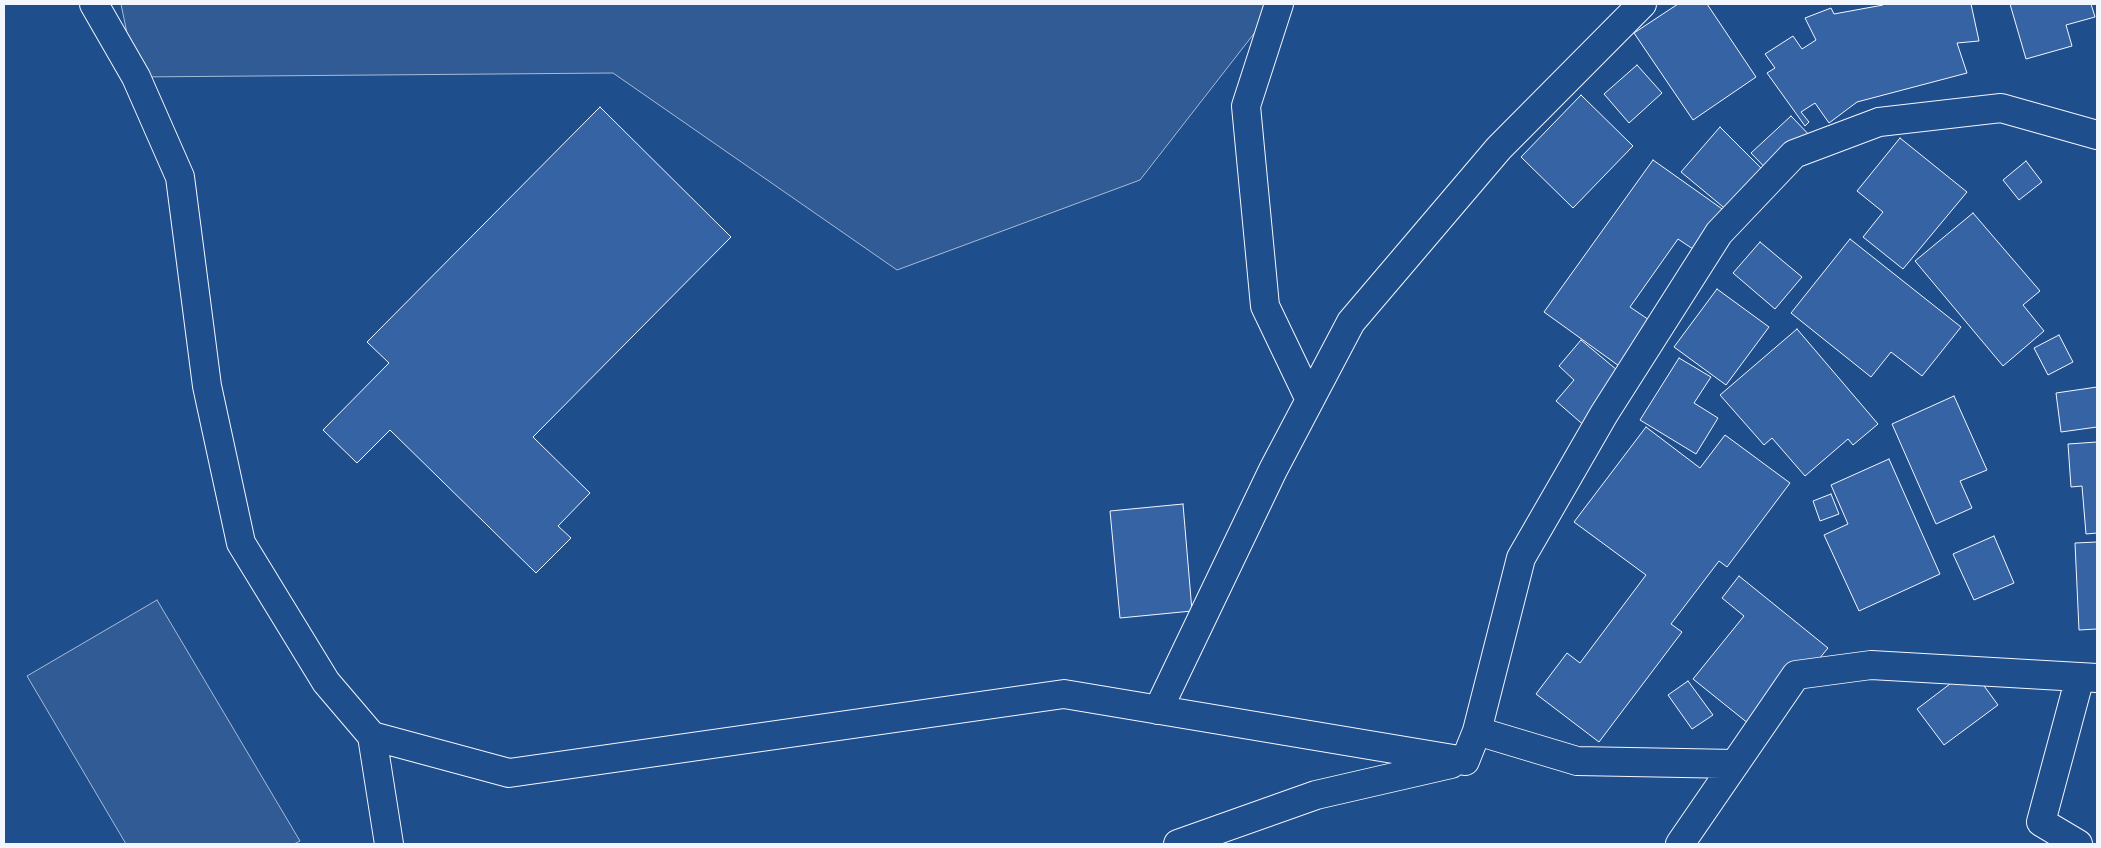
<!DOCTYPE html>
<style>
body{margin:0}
#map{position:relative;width:2101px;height:848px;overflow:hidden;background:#1f4e8c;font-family:Barlow,sans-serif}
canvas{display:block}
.frame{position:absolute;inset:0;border:5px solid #f2f6ff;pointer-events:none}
</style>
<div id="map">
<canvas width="2101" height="848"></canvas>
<div class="frame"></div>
</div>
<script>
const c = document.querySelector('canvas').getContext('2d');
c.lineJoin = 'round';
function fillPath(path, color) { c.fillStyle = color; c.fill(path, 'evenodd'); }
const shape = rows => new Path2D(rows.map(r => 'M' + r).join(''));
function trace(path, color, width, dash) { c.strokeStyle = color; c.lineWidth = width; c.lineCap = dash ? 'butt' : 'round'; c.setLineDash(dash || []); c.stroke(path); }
const built = shape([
 [121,4,1277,4,1140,180,897,270,613,73,136,77,121,4],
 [157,600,300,841,294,844,126,844,27,676,157,600]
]);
const building = shape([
 [1678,4,1707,4,1756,77,1693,120,1634,33,1678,4],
 [1882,4,1971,4,1979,41,1957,43,1967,73,1857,102,1829,123,1815,103,1801,112,1809,122,1805,126,1767,73,1775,68,1765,54,1793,36,1802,49,1816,40,1805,18,1831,8,1834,14,1883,5,1882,4],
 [2010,4,2091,4,2095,17,2066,25,2072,46,2026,59,2010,4],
 [1637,65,1662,93,1629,123,1604,94,1637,65],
 [1581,95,1633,146,1573,208,1521,157,1581,95],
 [600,107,731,237,533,437,590,493,558,526,571,538,536,573,390,430,357,463,323,430,389,363,367,342,600,107],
 [1791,116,1815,141,1776,179,1751,153,1791,116],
 [1720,127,1765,172,1728,211,1681,172,1720,127],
 [1900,138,1967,192,1903,269,1863,237,1883,212,1857,191,1900,138],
 [1653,160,1725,211,1696,251,1678,239,1630,307,1658,326,1626,371,1544,312,1653,160],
 [2026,161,2042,182,2019,200,2003,180,2026,161],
 [1973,213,2040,291,2023,305,2044,331,2003,366,1915,261,1973,213],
 [1850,239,1961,327,1922,376,1891,352,1871,377,1791,313,1850,239],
 [1760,242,1802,277,1775,309,1733,273,1760,242],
 [1717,289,1769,327,1726,385,1674,347,1717,289],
 [1797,329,1878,424,1853,445,1848,439,1805,476,1772,438,1764,445,1720,395,1797,329],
 [2059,335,2073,362,2048,375,2034,348,2059,335],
 [1581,340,1629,380,1587,428,1556,401,1574,380,1559,366,1581,340],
 [1679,358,1711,377,1694,403,1718,418,1696,454,1640,420,1679,358],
 [2097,387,2097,427,2061,432,2056,393,2097,387],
 [1954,396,1987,470,1960,481,1972,508,1936,524,1892,424,1954,396],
 [1646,427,1700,468,1725,435,1790,483,1727,567,1719,561,1671,624,1682,632,1599,742,1536,694,1567,653,1580,663,1646,575,1574,522,1646,427],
 [2097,442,2097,533,2086,534,2082,486,2071,487,2068,444,2097,442],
 [1889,459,1940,574,1859,611,1824,535,1848,524,1831,485,1889,459],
 [1831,494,1839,514,1820,521,1813,501,1831,494],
 [1183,504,1192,611,1120,618,1110,511,1183,504],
 [1994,536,2014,583,1974,600,1953,554,1994,536],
 [2097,542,2097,629,2079,630,2075,543,2097,542],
 [1739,576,1828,648,1759,732,1693,679,1744,616,1722,598,1739,576],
 [1971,668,1998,705,1944,745,1917,709,1971,668],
 [1688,681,1713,715,1692,729,1668,695,1688,681]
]);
const minor = shape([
 [94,4,136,77,180,177,207,386,241,543,326,682,372,736,389,844],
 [1279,4,1246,106,1265,306,1310,400],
 [1158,710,1273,470,1351,322,1499,148,1642,4],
 [1477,731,1577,761,1735,764],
 [372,736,509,773,1064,694,1465,761],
 [1465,761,1477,731,1521,558,1604,414,1719,233,1794,154,1879,122,2001,108,2097,135],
 [1178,844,1316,795,1451,764],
 [1680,844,1796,675,1871,665,2097,678],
 [2078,844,2041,822,2080,677]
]);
fillPath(built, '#305b95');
trace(built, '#a8bbd7', 1);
fillPath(building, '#3563a3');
trace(building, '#f2f6ff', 1);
trace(minor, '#f2f6ff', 30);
trace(minor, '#1f4e8c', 28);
</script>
